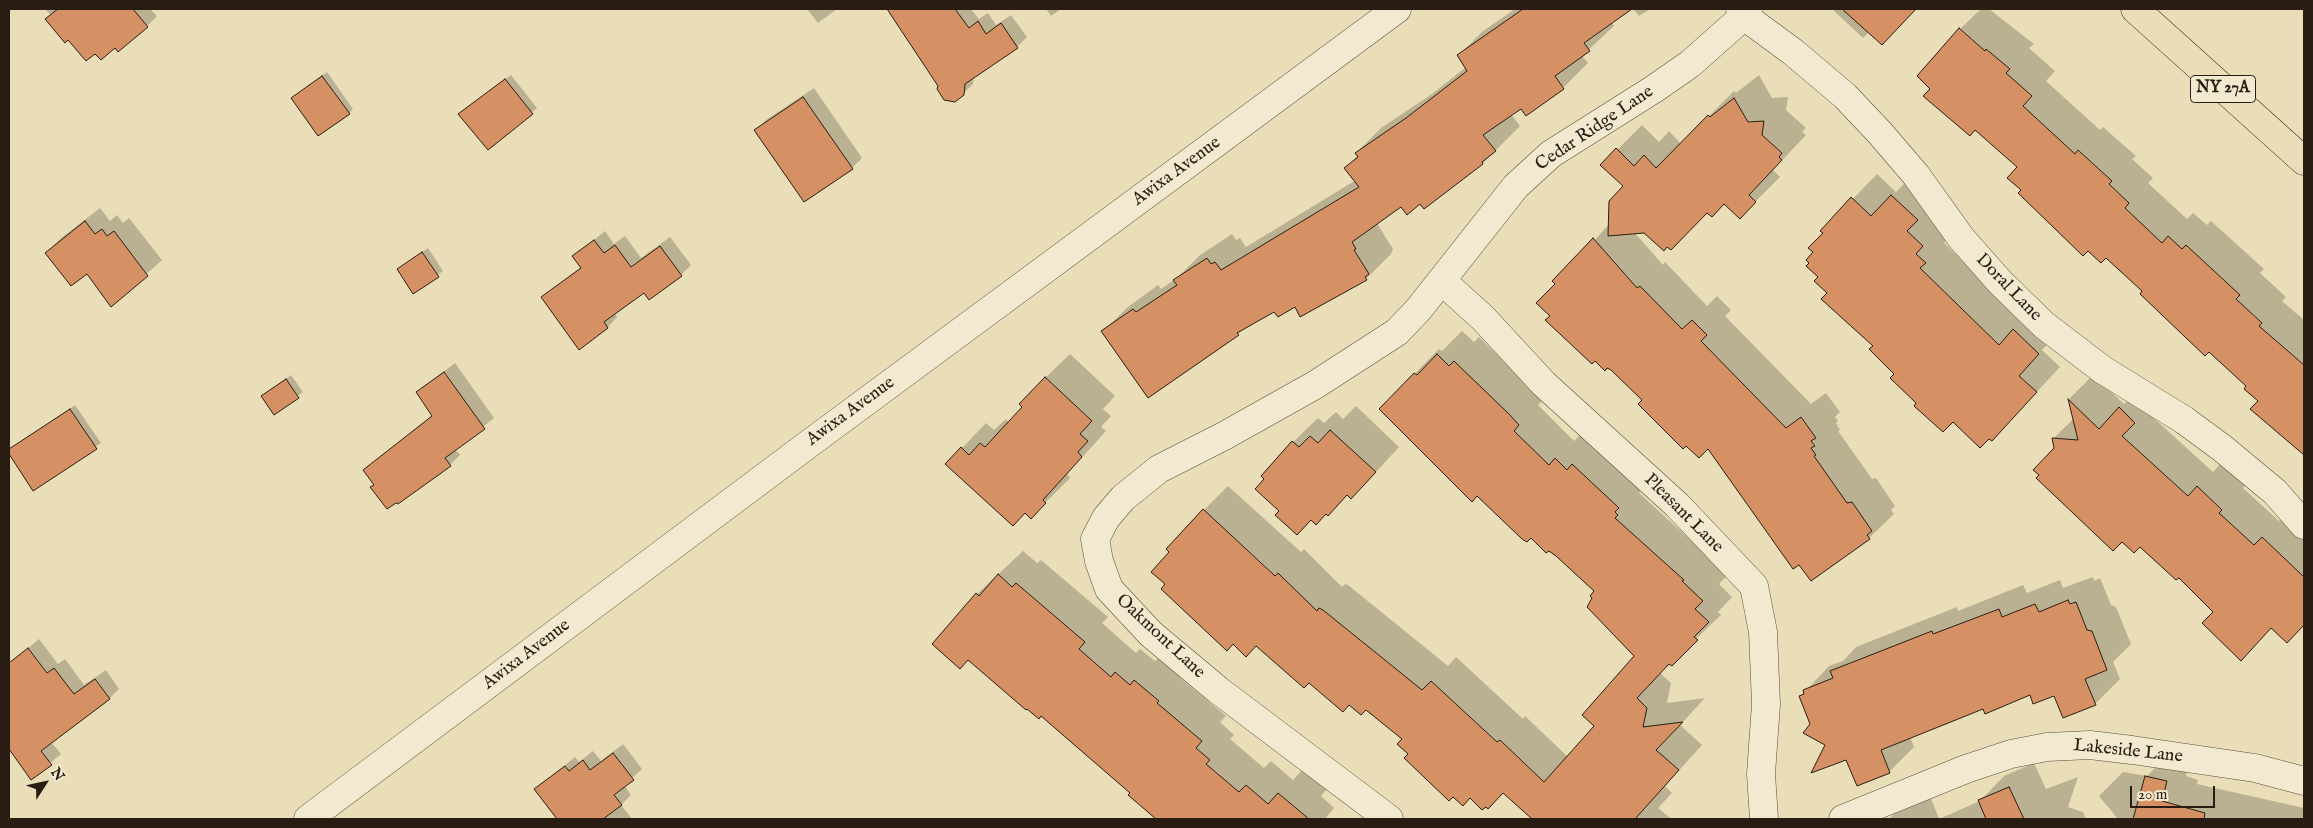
<!DOCTYPE html>
<style>
body{margin:0}
#map{position:relative;width:2313px;height:828px;overflow:hidden;background:#e9deb7;font-family:"IM FELL English",serif}
canvas{display:block}
.frame{position:absolute;inset:0;border:10px solid #291d13;pointer-events:none}
.north{position:absolute;left:20px;top:758px;width:50px;height:50px;-webkit-text-stroke:4px #f1ead0;paint-order:stroke;rotate:55deg;font-size:14px;font-weight:700;line-height:20px;text-align:center;color:#291d13}
.north::after{content:'';display:block;margin:auto;width:18px;height:22px;background:#291d13;clip-path:polygon(50% 0,100% 100%,50% 72%,0 100%)}
.scale{position:absolute;left:2130px;top:786px;width:85px;height:22px;box-sizing:border-box;border:2px solid #291d13;border-top:0;padding-left:6px;font-size:15px;line-height:18px;white-space:nowrap;color:#291d13;-webkit-text-stroke:4px #f1ead0;paint-order:stroke}
</style>
<div id="map">
<canvas width="2313" height="828"></canvas>
<div class="frame"></div>
<div class="north">N</div>
<div class="scale">20 m</div>
</div>
<script>
const c = document.querySelector('canvas').getContext('2d');
c.lineJoin = 'round';
function fillPath(path, color) { c.fillStyle = color; c.fill(path, 'evenodd'); }
const shape = rows => new Path2D(rows.map(r => 'M' + r).join(''));
function trace(path, color, width, dash) { c.strokeStyle = color; c.lineWidth = width; c.lineCap = dash ? 'butt' : 'round'; c.setLineDash(dash || []); c.stroke(path); }
function write(font, color, halo, rows, align = 'center') {
  c.font = font + ' "IM FELL English",serif'; c.lineWidth = 4; c.setLineDash([]); c.textBaseline = 'middle'; c.strokeStyle = halo; c.fillStyle = color; for (const [text, x, y, turn = 0] of rows) {
    c.save(); c.translate(x, y); c.rotate((+turn || 0) * Math.PI / 180); c.textAlign = isNaN(turn) ? turn : align; if (halo) c.strokeText(text, 0, 0); c.fillText(text, 0, 0); c.restore();
  }
}
const shadow = shape([
 [45,9,150,9,157,16,147,26,51,15],
 [807,9,837,9,818,23],
 [902,9,971,9,979,19,988,13,996,25,1011,15,1027,37,1017,47,974,76,973,84,963,94,939,85,894,17],
 [1046,9,1061,9,1051,16],
 [1515,9,1630,9,1611,22,1614,26,1582,56,1588,63,1563,88,1521,107,1511,114,1520,126,1483,163,1424,207,1420,203,1401,205,1379,221,1378,225,1393,249,1391,254,1366,279,1301,315,1295,306,1275,310,1244,328,1238,334,1103,331,1128,307,1158,285,1161,289,1177,278,1200,255,1232,234,1236,240,1240,238,1246,247,1356,180,1346,168,1358,155,1356,153,1381,128,1432,94,1466,67,1458,56,1483,31],
 [1633,9,1650,9,1639,16],
 [1832,9,1916,9,1906,19,1869,32,1863,38],
 [1981,9,1989,9,2034,44,2029,48,2055,71,2046,81,2100,130,2103,127,2136,156,2132,159,2153,178,2148,183,2187,219,2193,213,2207,225,2211,221,2264,269,2260,273,2286,297,2282,301,2304,320,2304,453,2252,409,2259,401,2248,386,2106,256,2022,190,2019,167,1932,89,1960,29],
 [327,72,353,109,349,113,297,94],
 [511,75,537,108,488,149,465,109],
 [1759,75,1772,98,1788,97,1786,110,1806,128,1802,132,1806,135,1773,170,1780,177,1740,217,1724,203,1708,211,1644,231,1634,232,1663,265,1665,262,1707,306,1717,296,1731,310,1725,316,1811,404,1826,393,1840,412,1835,417,1838,421,1836,423,1840,430,1838,431,1872,479,1876,478,1895,506,1891,510,1894,514,1869,538,1708,447,1643,400,1612,369,1551,316,1557,283,1610,223,1625,186,1602,165,1642,125,1659,142,1669,131,1681,144,1734,91,1736,93],
 [814,88,862,158,852,168,756,130,766,120],
 [1917,171,1949,237,1944,243,2023,320,2063,328,2042,350,2060,367,1992,440,1918,403,1874,346,1829,293,1820,277,1815,252,1825,233,1822,231,1877,174,1896,192],
 [100,208,110,221,117,215,123,223,129,218,162,260,112,305,87,273,46,253,61,238],
 [605,231,614,244,625,236,641,258,670,237,691,265,681,275,645,291,615,313,617,317,608,327,579,348,543,298,582,266,574,256],
 [428,248,443,271,414,292,398,269],
 [1462,331,1474,342,1479,337,1543,400,1538,405,1574,441,1581,434,1642,490,1639,493,1707,555,1706,556,1727,576,1719,584,1732,597,1718,612,1721,615,1660,673,1671,683,1667,703,1705,698,1680,725,1702,745,1665,786,1672,793,1658,808,1671,819,1534,819,1504,792,1471,797,1410,754,1404,739,1366,709,1349,703,1309,681,1167,584,1171,552,1204,510,1228,486,1301,552,1304,549,1342,587,1345,584,1348,585,1448,666,1456,657,1523,719,1525,716,1568,757,1595,726,1636,656,1596,591,1557,555,1477,495,1380,409,1439,349,1442,351],
 [1070,354,1115,396,1103,409,1111,416,1101,427,1106,431,1067,474,1070,478,1031,517,947,464,986,423,994,430,1006,419,1010,423,1045,378],
 [455,363,494,418,455,449,460,455,450,465,375,485,364,470,433,415,417,392],
 [291,375,303,392,275,413,263,396],
 [2093,375,2124,404,2144,384,2146,411,2213,472,2222,462,2246,484,2243,488,2279,521,2287,513,2304,529,2304,624,2287,641,2272,627,2241,659,2215,612,2055,448,2054,438,2074,418,2069,399],
 [75,405,101,443,33,489,9,450],
 [1356,406,1399,447,1375,473,1348,494,1328,514,1327,513,1312,519,1281,511,1293,442,1318,418,1324,423,1336,412,1343,419],
 [1023,551,1037,563,1041,560,1108,617,1102,623,1136,653,1140,649,1155,661,1160,657,1182,676,1180,678,1226,716,1220,722,1234,735,1230,739,1264,768,1271,761,1293,780,1303,769,1327,789,1321,796,1334,808,1325,819,1172,819,1132,793,1042,715,968,659,934,644,977,594],
 [2093,577,2094,581,2100,578,2111,605,2116,607,2131,644,2113,662,2120,679,2095,704,2055,694,2031,694,1984,707,1910,737,1914,747,1889,772,1847,758,1826,744,1811,724,1800,697,1829,666,1843,661,1856,647,1957,607,1958,611,2023,585,2027,593,2060,580,2063,588],
 [39,639,58,664,65,659,84,685,106,670,119,689,110,698,51,742,61,754,32,778,9,747,9,676,13,672,9,664],
 [623,744,642,769,624,785,631,795,621,805,632,819,558,819,535,789,575,757,579,762,593,751,601,761],
 [2171,752,2190,756,2186,776,2198,780,2197,784,2304,808,2304,819,2118,819,2099,796,2123,772,2147,776],
 [2034,763,2046,789,2078,777,2068,807,2083,812,2086,819,1889,819,1902,806,1930,796,1939,819,1980,801,2004,776]
]);
const building = shape([
 [58,9,133,9,148,27,118,52,115,48,101,60,95,54,86,61,68,40,65,43,45,19,58,9],
 [887,9,955,9,969,28,978,21,986,34,1001,23,1018,48,965,84,964,95,955,102,944,100,937,89,938,86,887,9],
 [1523,9,1632,9,1584,43,1590,51,1555,76,1564,89,1526,116,1521,109,1483,135,1496,151,1482,162,1483,164,1424,209,1420,204,1407,215,1401,207,1352,242,1356,249,1354,250,1369,274,1365,277,1367,280,1300,317,1295,307,1278,317,1274,312,1237,333,1239,335,1148,398,1101,331,1133,309,1136,312,1177,285,1173,280,1207,258,1211,264,1215,262,1221,270,1359,187,1344,168,1358,157,1355,153,1406,118,1467,71,1457,55,1523,9],
 [1842,9,1916,9,1882,45,1842,9],
 [1959,28,1985,51,1986,49,2010,69,2006,73,2032,96,2023,106,2075,154,2078,150,2112,181,2109,184,2129,203,2125,208,2162,243,2168,236,2182,249,2186,245,2240,295,2236,299,2262,323,2259,326,2304,365,2304,455,2250,409,2258,401,2244,389,2246,386,2209,352,2205,356,2140,294,2142,291,2106,258,2101,263,2088,251,2083,256,2018,193,2021,190,2007,178,2017,167,1975,130,1970,136,1923,96,1930,89,1917,76,1959,28],
 [322,76,350,114,318,136,291,98,322,76],
 [505,79,533,114,488,150,458,114,505,79],
 [803,97,853,169,804,202,754,130,803,97],
 [1734,98,1748,122,1764,121,1762,135,1782,153,1779,157,1782,160,1749,195,1756,202,1740,219,1724,204,1712,217,1707,213,1671,250,1667,247,1664,251,1644,233,1608,236,1609,201,1623,186,1600,165,1616,148,1634,166,1644,155,1656,168,1708,115,1710,117,1734,98],
 [1891,195,1918,220,1907,231,1923,246,1916,254,1926,263,1920,268,1999,345,2013,329,2039,354,2019,376,2037,392,1992,441,1989,439,1980,448,1953,422,1943,432,1914,406,1916,403,1890,378,1894,374,1869,349,1873,346,1821,299,1827,293,1814,281,1818,277,1806,266,1809,263,1806,260,1813,252,1808,248,1823,233,1820,231,1851,197,1871,216,1891,195],
 [85,221,95,234,102,229,107,236,114,231,148,276,111,307,87,274,71,286,45,253,85,221],
 [1593,238,1637,288,1640,286,1682,329,1692,320,1707,335,1701,341,1786,428,1801,417,1816,438,1811,441,1815,446,1811,448,1816,455,1814,456,1847,503,1852,502,1872,531,1867,535,1870,539,1811,581,1799,565,1793,569,1708,449,1699,458,1686,446,1683,449,1638,404,1642,400,1611,370,1607,368,1605,371,1595,361,1592,364,1545,320,1550,316,1536,303,1555,284,1552,281,1593,238],
 [594,240,604,253,615,245,631,267,660,246,682,276,649,300,644,293,604,322,608,328,579,350,541,297,581,268,572,256,594,240],
 [422,252,439,277,413,294,397,269,422,252],
 [1437,354,1449,366,1454,361,1509,414,1519,425,1514,431,1549,465,1555,458,1567,470,1572,464,1619,508,1615,512,1618,515,1615,518,1684,580,1682,581,1703,601,1695,609,1709,622,1694,637,1698,640,1672,666,1669,664,1637,698,1647,708,1643,727,1683,722,1656,750,1679,770,1635,819,1532,819,1503,793,1488,809,1486,807,1482,810,1470,798,1463,806,1453,797,1449,801,1404,758,1408,754,1397,744,1402,739,1366,710,1361,715,1349,705,1343,712,1309,683,1304,688,1256,646,1246,657,1233,644,1227,651,1161,589,1165,584,1151,572,1169,552,1166,549,1203,509,1275,576,1278,573,1317,611,1319,608,1323,610,1422,690,1431,681,1497,742,1500,740,1544,782,1594,726,1582,715,1634,656,1587,607,1592,598,1590,596,1594,591,1556,556,1549,551,1546,553,1531,538,1527,542,1522,539,1477,496,1472,502,1379,409,1414,373,1417,375,1437,354],
 [444,372,485,429,445,458,451,466,398,504,396,503,387,509,370,487,374,485,363,470,432,416,416,392,444,372],
 [1045,377,1092,421,1080,434,1088,441,1078,452,1082,457,1043,500,1046,503,1031,519,1025,513,1013,526,945,464,961,447,969,455,980,443,985,447,1022,407,1019,404,1045,377],
 [286,379,299,398,274,415,261,396,286,379],
 [2068,399,2099,429,2119,407,2135,423,2122,436,2188,496,2197,486,2222,510,2219,513,2254,545,2262,537,2304,577,2304,625,2287,643,2271,628,2241,661,2202,623,2213,612,2179,578,2176,580,2140,547,2134,553,2122,542,2113,551,2036,478,2039,475,2033,470,2054,448,2052,438,2078,440,2068,399],
 [70,409,97,449,33,491,9,454,9,449,70,409],
 [1330,430,1376,472,1351,499,1347,495,1328,516,1326,514,1316,525,1311,520,1297,535,1275,515,1279,511,1255,489,1264,479,1261,476,1292,441,1299,447,1310,436,1318,443,1330,430],
 [998,574,1012,587,1016,583,1085,642,1079,649,1111,677,1115,672,1130,685,1134,680,1159,701,1157,703,1202,741,1196,748,1210,760,1206,764,1239,792,1246,785,1268,804,1278,793,1309,819,1156,819,1128,795,1130,793,1041,716,1039,719,1027,709,1026,710,968,660,960,669,932,644,976,593,979,596,998,574],
 [2068,600,2070,604,2076,602,2087,630,2092,631,2107,670,2085,679,2096,705,2063,718,2054,696,2033,704,2030,695,1985,714,1983,709,1881,750,1890,773,1857,786,1846,760,1811,773,1825,745,1803,733,1810,724,1799,696,1804,694,1803,690,1833,678,1830,671,1932,631,1933,634,1999,609,2002,617,2035,604,2039,612,2068,600],
 [28,648,47,673,54,668,74,694,95,679,110,699,41,751,52,765,31,780,9,749,9,663,28,648],
 [613,753,634,780,614,795,622,805,603,819,557,819,534,789,565,766,569,771,583,760,590,770,613,753],
 [2145,776,2167,781,2162,801,2205,813,2204,819,2133,819,2145,776],
 [2009,787,2024,819,1986,819,1978,800,2009,787]
]);
const minor = shape([
 [1740,9,1744,16,1793,52,1845,96,1880,133,1916,175,1961,238,2000,282,2044,325,2103,370,2184,420,2222,448,2275,492,2304,525],
 [1442,281,1483,318,1544,384,1677,505,1754,586,1763,632,1766,704,1761,774,1764,819],
 [308,819,810,443,1397,9],
 [1389,819,1218,690,1151,634,1109,589,1099,561,1095,539,1106,518,1123,498,1159,469,1224,436,1315,385,1397,332,1418,310,1516,186,1551,154,1654,89,1690,64,1744,16,1748,9],
 [1843,819,1966,769,2011,754,2047,747,2090,745,2132,750,2255,768,2304,781]
]);
const primary = shape([
 [2135,9,2304,161]
]);
const shields = [
 [2223,89,65]
];
const shieldNames = [
 ["NY 27A",2223,89]
];
const streetNames = [
 ["Cedar Ridge Lane",1595,129,-34],
 ["Awixa Avenue",1177,172,-36],
 ["Doral Lane",2008,288,46],
 ["Awixa Avenue",851,412,-36],
 ["Pleasant Lane",1683,514,45],
 ["Oakmont Lane",1160,637,43],
 ["Awixa Avenue",527,655,-37],
 ["Lakeside Lane",2128,752,6]
];
fillPath(shadow, '#0003');
fillPath(building, '#d59164');
trace(building, '#291d13', 1);
trace(minor, '#594d3c', 29);
trace(primary, '#291d13', 29);
trace(minor, '#f1ead0', 28);
trace(primary, '#e9deb7', 28);
for (const [x, y, w] of shields) { const box = new Path2D(); box.roundRect(x - w / 2, y - 13.5, w, 27, 4); c.fillStyle = '#f1ead0'; c.fill(box); trace(box, '#291d13', 1); }
write('bold 16px', '#291d13', null, shieldNames);
write('18px', '#291d13', '#f1ead0', streetNames);
</script>
